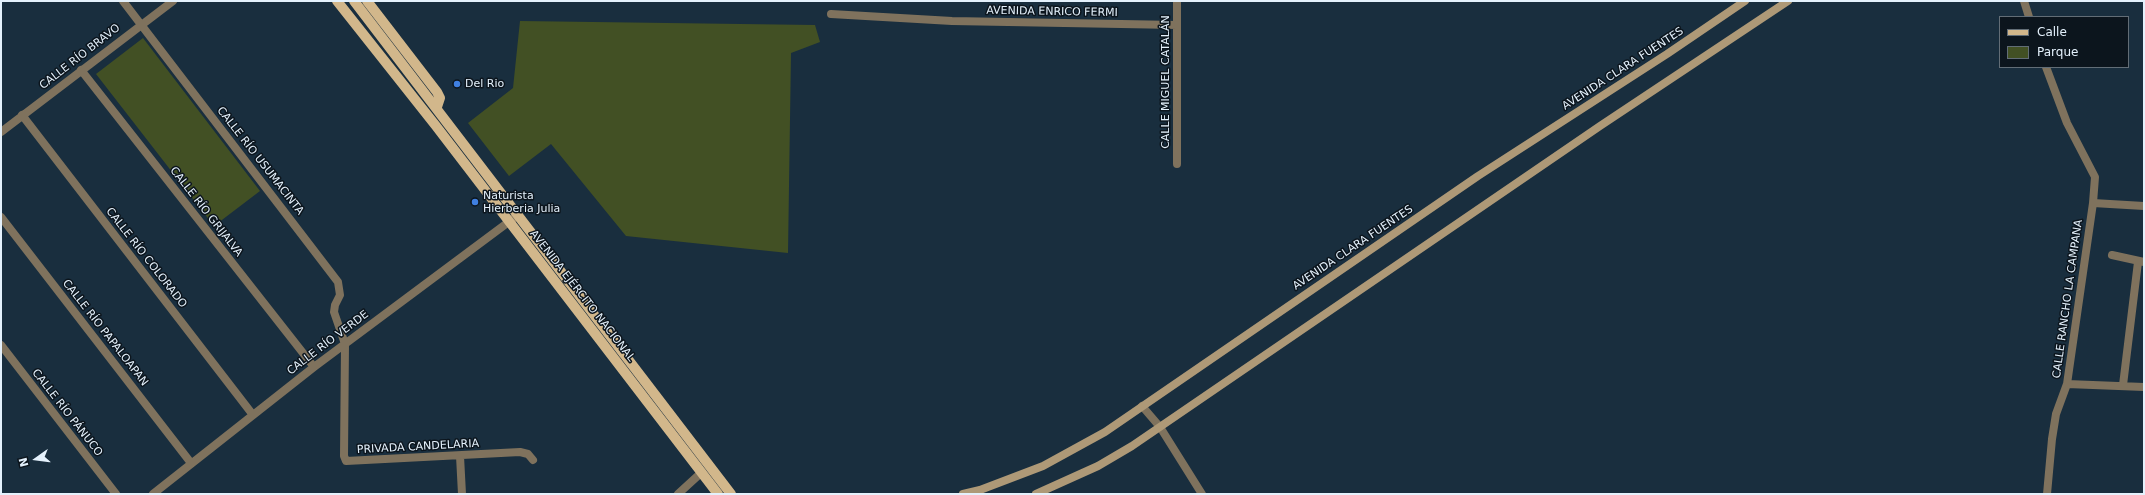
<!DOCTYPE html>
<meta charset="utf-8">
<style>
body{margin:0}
#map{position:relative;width:2145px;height:495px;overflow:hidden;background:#192e3e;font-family:"DejaVu Sans",sans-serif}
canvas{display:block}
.frame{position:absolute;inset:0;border:2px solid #e4f1fc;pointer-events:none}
.legend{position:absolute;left:1999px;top:16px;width:130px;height:52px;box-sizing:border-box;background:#0c151d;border:1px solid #626d76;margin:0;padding:5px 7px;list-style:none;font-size:12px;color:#e4f1fc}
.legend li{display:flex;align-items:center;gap:8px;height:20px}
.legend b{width:20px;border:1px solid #626d76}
.north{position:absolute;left:16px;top:439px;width:40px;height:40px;-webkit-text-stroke:3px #0c151d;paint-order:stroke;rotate:256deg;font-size:11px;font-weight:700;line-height:16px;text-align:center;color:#e4f1fc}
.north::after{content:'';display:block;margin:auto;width:14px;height:18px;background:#e4f1fc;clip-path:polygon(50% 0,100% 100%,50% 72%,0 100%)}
</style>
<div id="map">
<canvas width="2145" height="495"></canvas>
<div class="frame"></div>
<ul class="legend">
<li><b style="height:5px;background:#d2b78b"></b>Calle</li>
<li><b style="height:11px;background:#425024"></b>Parque</li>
</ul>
<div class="north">N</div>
</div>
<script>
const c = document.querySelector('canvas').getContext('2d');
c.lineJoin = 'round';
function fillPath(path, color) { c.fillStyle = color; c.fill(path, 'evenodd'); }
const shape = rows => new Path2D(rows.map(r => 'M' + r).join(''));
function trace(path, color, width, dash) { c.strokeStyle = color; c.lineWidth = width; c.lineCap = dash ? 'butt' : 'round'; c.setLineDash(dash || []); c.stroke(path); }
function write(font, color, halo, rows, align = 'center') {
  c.font = font + ' "DejaVu Sans",sans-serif'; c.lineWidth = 3; c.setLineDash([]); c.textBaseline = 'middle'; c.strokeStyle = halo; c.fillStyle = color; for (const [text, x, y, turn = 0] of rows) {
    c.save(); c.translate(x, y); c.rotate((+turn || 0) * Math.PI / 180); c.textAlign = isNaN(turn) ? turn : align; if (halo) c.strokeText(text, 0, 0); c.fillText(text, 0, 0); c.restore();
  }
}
const green = shape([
 [520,21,815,25,820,42,791,53,788,253,626,236,551,144,509,176,468,123,513,88],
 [143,38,260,191,214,226,96,74]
]);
const street = shape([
 [123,1,338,282,340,295,335,305,334,312,345,344,344,456,346,461,520,452,528,454,533,460],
 [2024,1,2029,17],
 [831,14,952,21,1177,25],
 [2046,67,2067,123,2095,177,2093,203,2067,384,2056,414,2052,439,2047,494],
 [81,70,314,367],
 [22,115,253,415],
 [1,132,173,1],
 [1177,164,1177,1],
 [2093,203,2144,206],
 [1,217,191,463],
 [2112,255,2144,262],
 [1,345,116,494],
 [2067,384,2144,387],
 [2123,385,2138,262],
 [1142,406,1160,427,1202,494],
 [460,456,462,494],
 [153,494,314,367,518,215],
 [678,494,702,472]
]);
const secondary = shape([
 [963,494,980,490,1043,466,1105,432,1478,176,1667,54,1745,1],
 [1036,494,1098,466,1132,446,1600,126,1788,1]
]);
const primary = shape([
 [337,1,436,126,718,494],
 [354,1,731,494],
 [367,1,437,92,440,98,437,107]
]);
const markers = [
 [457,84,4,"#3f7fe0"],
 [475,202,4,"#3f7fe0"]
];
const streetNames = [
 ["AVENIDA ENRICO FERMI",1052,12,1],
 ["CALLE RÍO BRAVO",80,57,-38],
 ["AVENIDA CLARA FUENTES",1623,69,-33],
 ["CALLE MIGUEL CATALÁN",1166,82,-90],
 ["CALLE RÍO USUMACINTA",260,161,52],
 ["CALLE RÍO GRIJALVA",206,212,52],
 ["AVENIDA CLARA FUENTES",1353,248,-34],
 ["CALLE RÍO COLORADO",146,258,52],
 ["AVENIDA EJÉRCITO NACIONAL",582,296,52],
 ["CALLE RANCHO LA CAMPANA",2068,299,-82],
 ["CALLE RÍO PAPALOAPAN",105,333,52],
 ["CALLE RÍO VERDE",328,343,-37],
 ["CALLE RÍO PÁNUCO",67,413,52],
 ["PRIVADA CANDELARIA",418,447,-3]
];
const poiNames = [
 ["Del Rio",465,84],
 ["Naturista",483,196],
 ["Hierberia Julia",483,209]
];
fillPath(green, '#425024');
trace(street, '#7f725d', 8);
trace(secondary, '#ae9977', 8);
trace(primary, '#d2b78b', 10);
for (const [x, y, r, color] of markers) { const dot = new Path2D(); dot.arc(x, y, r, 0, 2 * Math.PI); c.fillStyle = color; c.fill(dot); trace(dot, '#0c151d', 1.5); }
write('11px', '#e4f1fc', '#0c151d', streetNames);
write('11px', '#e4f1fc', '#0c151d', poiNames, 'left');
</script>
